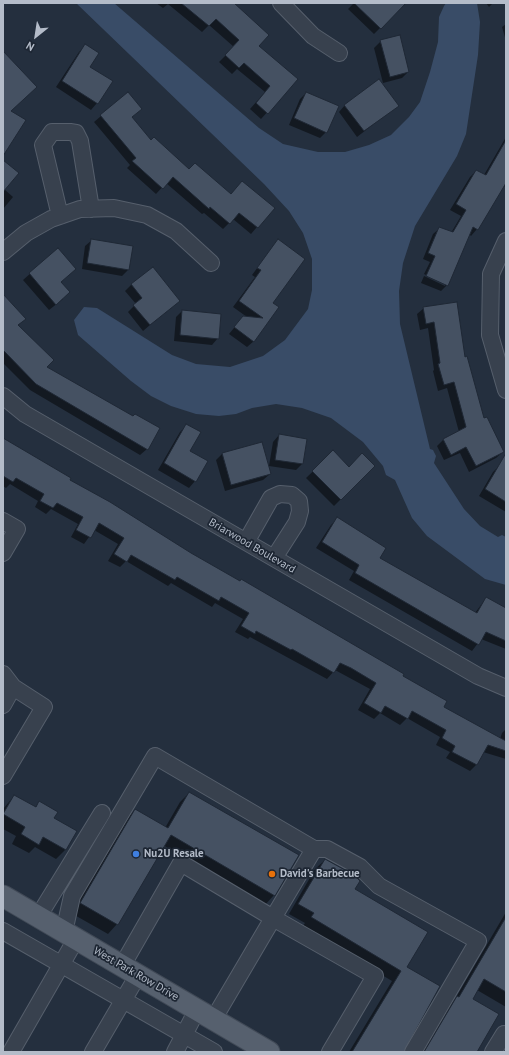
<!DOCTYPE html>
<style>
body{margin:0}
#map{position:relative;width:509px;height:1055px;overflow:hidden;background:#242f3e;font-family:"PT Sans",sans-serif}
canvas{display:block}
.frame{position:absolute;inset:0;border:4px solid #b4bcc9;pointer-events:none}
.north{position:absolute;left:16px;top:16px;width:40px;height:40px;-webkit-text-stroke:3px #1d2633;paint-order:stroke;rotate:210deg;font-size:11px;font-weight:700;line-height:16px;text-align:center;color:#b4bcc9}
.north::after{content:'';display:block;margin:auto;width:14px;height:18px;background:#b4bcc9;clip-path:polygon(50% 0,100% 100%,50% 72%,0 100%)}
</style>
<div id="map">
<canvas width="509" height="1055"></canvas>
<div class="frame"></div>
<div class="north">N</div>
</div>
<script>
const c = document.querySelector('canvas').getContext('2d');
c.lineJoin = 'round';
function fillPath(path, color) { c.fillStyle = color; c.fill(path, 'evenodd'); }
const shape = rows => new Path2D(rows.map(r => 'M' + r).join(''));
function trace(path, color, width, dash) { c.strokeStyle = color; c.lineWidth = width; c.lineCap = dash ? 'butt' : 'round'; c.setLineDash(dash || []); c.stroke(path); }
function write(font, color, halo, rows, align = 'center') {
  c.font = font + ' "PT Sans",sans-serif'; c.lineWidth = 3.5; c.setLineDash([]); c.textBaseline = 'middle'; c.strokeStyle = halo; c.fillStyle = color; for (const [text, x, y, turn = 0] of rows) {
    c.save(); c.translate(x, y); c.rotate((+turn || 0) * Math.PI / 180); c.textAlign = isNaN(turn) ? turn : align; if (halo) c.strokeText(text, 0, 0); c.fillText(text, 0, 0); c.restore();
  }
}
const water = shape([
 [76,3,114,3,259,128,283,144,318,152,345,152,369,145,391,135,409,117,420,102,430,72,438,42,439,17,444,6,446,3,477,3,480,22,478,55,466,134,457,156,415,226,403,263,399,291,400,324,430,449,433,450,436,456,434,463,464,509,480,526,498,537,502,535,506,537,506,585,485,579,427,536,412,518,395,480,386,475,383,466,363,442,331,418,302,408,276,404,252,408,236,414,219,416,196,414,171,406,151,396,131,381,78,335,74,320,84,307,97,308,172,355,196,364,230,367,263,356,285,340,308,309,312,290,312,259,303,233,289,211,264,184]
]);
const shadow = shape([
 [156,3,230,3,258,46,297,79,261,119,250,109,265,92,237,69,232,74,219,62,234,47,209,25,202,32,168,4,163,8],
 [354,3,397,3,401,7,374,34,348,9],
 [486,3,493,3,489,7],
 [506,24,506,41,502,27],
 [381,41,408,72,402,78,383,83,374,48],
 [86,45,89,67,111,82,97,103,91,110,56,87,79,52],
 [306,93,326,132,320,138,289,125,300,99],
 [127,94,131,117,151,142,189,170,230,195,242,182,273,208,251,234,233,219,223,229,204,213,202,214,166,183,156,194,127,168,130,165,94,122],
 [345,105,397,106,357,137,339,112],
 [506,137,506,187,503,186,477,229,471,236,469,234,447,285,441,291,421,283,424,276,445,286,445,284,424,274,430,262,423,259,433,234,440,228,451,233,461,216,450,210,470,177,476,171,484,175],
 [3,161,4,189,13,197,3,209],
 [92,240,132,247,128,270,122,276,82,269,85,246],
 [278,240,272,303,254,341,247,347,229,334,243,317,247,317,233,307,255,277,252,275],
 [58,249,63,299,49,310,23,280],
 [131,285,178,301,143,331,128,312,136,304,125,291],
 [3,296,24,319,17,326,46,367,147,449,140,455,30,390,3,363],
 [424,308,464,358,483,420,503,452,496,458,469,472,460,453,444,460,437,446,443,440,459,432,447,388,438,391,433,371,434,370,428,328,420,330,417,314],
 [182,311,218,338,212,345,174,341,176,317],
 [187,425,189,451,195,481,189,488,158,470,180,432],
 [279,435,302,464,296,470,269,466,273,442],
 [3,439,191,554,240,582,241,580,403,674,402,676,442,707,500,739,502,733,506,729,506,759,483,752,476,765,470,771,446,758,450,752,436,745,440,737,407,718,400,725,380,713,374,719,358,710,370,689,335,670,327,679,250,637,248,639,235,632,243,619,215,603,212,607,171,583,168,586,126,561,120,567,108,561,118,544,94,530,84,544,71,537,78,524,51,509,46,514,35,507,38,501,10,484,6,488,3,486],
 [333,452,349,468,374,466,334,506,306,478],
 [222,454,270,474,263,480,225,491,216,460],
 [499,466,506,470,506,512,479,496,493,472],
 [337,519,379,558,475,613,486,598,506,608,506,649,481,639,472,651,349,580,354,571,316,548,331,525],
 [189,793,274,895,265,905,163,845,117,924,108,934,71,913,125,820,135,810,165,828,180,802],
 [14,796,34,808,39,803,53,818,76,832,65,850,56,859,35,847,29,853,12,844,16,836,3,829,3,809],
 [325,860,354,889,406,967,404,1052,349,1052,392,981,302,927,305,923,289,914,315,869],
 [506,912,506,1007,477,990,471,999,476,1052,421,1052,447,1007,455,999]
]);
const building = shape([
 [181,3,234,3,269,35,259,46,298,79,268,114,256,103,270,86,244,63,239,68,225,55,239,40,216,19,209,26,181,3],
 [354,3,406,3,381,29,354,3],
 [400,35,409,72,390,77,380,40,400,35],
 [85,44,99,53,90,67,113,81,98,104,62,81,85,44],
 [3,51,37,87,11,111,26,120,3,156,3,51],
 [379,79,399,106,364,131,344,105,379,79],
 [128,92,142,109,132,117,151,140,154,137,189,169,195,163,231,194,242,181,275,208,258,228,239,213,230,224,210,207,209,209,173,177,163,189,132,161,136,158,100,115,128,92],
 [306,92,339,106,327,133,294,118,306,92],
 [506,140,506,183,478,230,473,227,448,286,426,276,435,256,428,253,439,227,453,232,466,210,456,204,476,170,486,175,506,140],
 [3,160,19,173,3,192,3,160],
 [91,239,133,246,129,270,87,263,91,239],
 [278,239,305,259,273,303,279,307,254,342,234,327,243,316,263,318,239,301,261,270,257,268,278,239],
 [58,248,76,269,61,282,70,292,56,305,29,273,58,248],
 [153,267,180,301,150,325,133,305,142,298,131,284,153,267],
 [3,294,26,319,18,325,54,360,47,367,133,416,135,414,160,428,148,450,36,384,3,350,3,294],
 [457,302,465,357,467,356,484,418,487,417,504,452,476,466,466,447,451,455,443,439,466,427,454,382,444,385,438,364,440,363,434,322,426,324,423,307,457,302],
 [182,310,221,314,219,339,180,335,182,310],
 [186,424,201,432,190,451,208,461,196,482,164,463,186,424],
 [279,434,307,439,303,464,275,460,279,434],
 [3,438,71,478,70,480,110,502,191,553,240,581,241,579,404,674,403,676,447,701,444,707,506,741,506,751,488,745,477,765,452,752,455,746,442,738,446,730,412,711,408,719,385,706,381,713,364,703,376,683,351,668,340,663,334,673,292,649,291,650,256,631,255,634,241,626,249,613,221,597,219,601,177,577,175,580,131,555,127,562,114,554,124,538,99,523,91,538,76,530,83,517,57,503,53,508,40,501,44,494,16,478,13,482,3,476,3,438],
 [262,442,271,474,231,485,222,453,262,442],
 [333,450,349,467,362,453,375,466,341,500,312,471,333,450],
 [506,453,506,502,485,489,506,453],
 [337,517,386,548,380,558,477,613,486,597,506,608,506,641,486,632,479,645,355,573,359,565,322,542,337,517],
 [189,792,299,855,275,896,171,835,118,925,80,903,135,809,168,828,189,792],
 [14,795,36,807,39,801,58,812,54,818,77,831,66,850,43,837,39,845,21,834,25,827,3,814,14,795],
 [325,859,354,875,360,881,355,889,428,932,407,967,440,986,404,1052,352,1052,401,971,311,917,314,913,298,904,325,859],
 [506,917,506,992,484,979,473,999,499,1014,477,1052,424,1052,457,996,459,997,506,917]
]);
const minor = shape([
 [281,3,313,36,339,53],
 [60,216,43,145,52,132,70,132,76,133,80,141,91,209],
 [506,241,491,274,490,335,506,390],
 [3,252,26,233,51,219,80,209,114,208,147,215,176,231,211,263],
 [3,396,25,414,189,509,478,676,506,688],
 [3,521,17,529,3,553],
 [246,542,271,498,280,494,292,495,299,501,300,511,297,522,274,558],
 [3,674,13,687,3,705],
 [3,776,44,707,13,687],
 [314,849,327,849,360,867,379,886,478,941,413,1052],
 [38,917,102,813],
 [3,931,214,1052],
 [64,932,72,896,155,756,314,849,273,918,181,863,122,966],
 [213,1020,273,918,375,976,330,1052],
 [11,1052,76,939],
 [93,1052,138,975],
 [175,1052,197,1010],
 [493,1052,504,1034,506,1035]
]);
const major = shape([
 [3,896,269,1052]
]);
const markers = [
 [136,854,4,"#3f7fe0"],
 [272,874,4,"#e8710a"]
];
const streetNames = [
 ["Briarwood Boulevard",252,546,30],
 ["West Park Row Drive",136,974,30]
];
const poiNames = [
 ["Nu2U Resale",144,854],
 ["David's Barbecue",280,874]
];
fillPath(water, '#394c67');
fillPath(shadow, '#0007');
fillPath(building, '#455162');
trace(building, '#1f2835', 1);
trace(minor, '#565f6c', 18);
trace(major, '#414a57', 23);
trace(minor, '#38414e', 16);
trace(major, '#56606e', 21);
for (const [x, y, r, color] of markers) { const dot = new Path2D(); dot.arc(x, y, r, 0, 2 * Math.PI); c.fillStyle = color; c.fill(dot); trace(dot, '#1d2633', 1.5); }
write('11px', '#b4bcc9', '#1d2633', streetNames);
write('bold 11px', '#b4bcc9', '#1d2633', poiNames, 'left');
</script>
